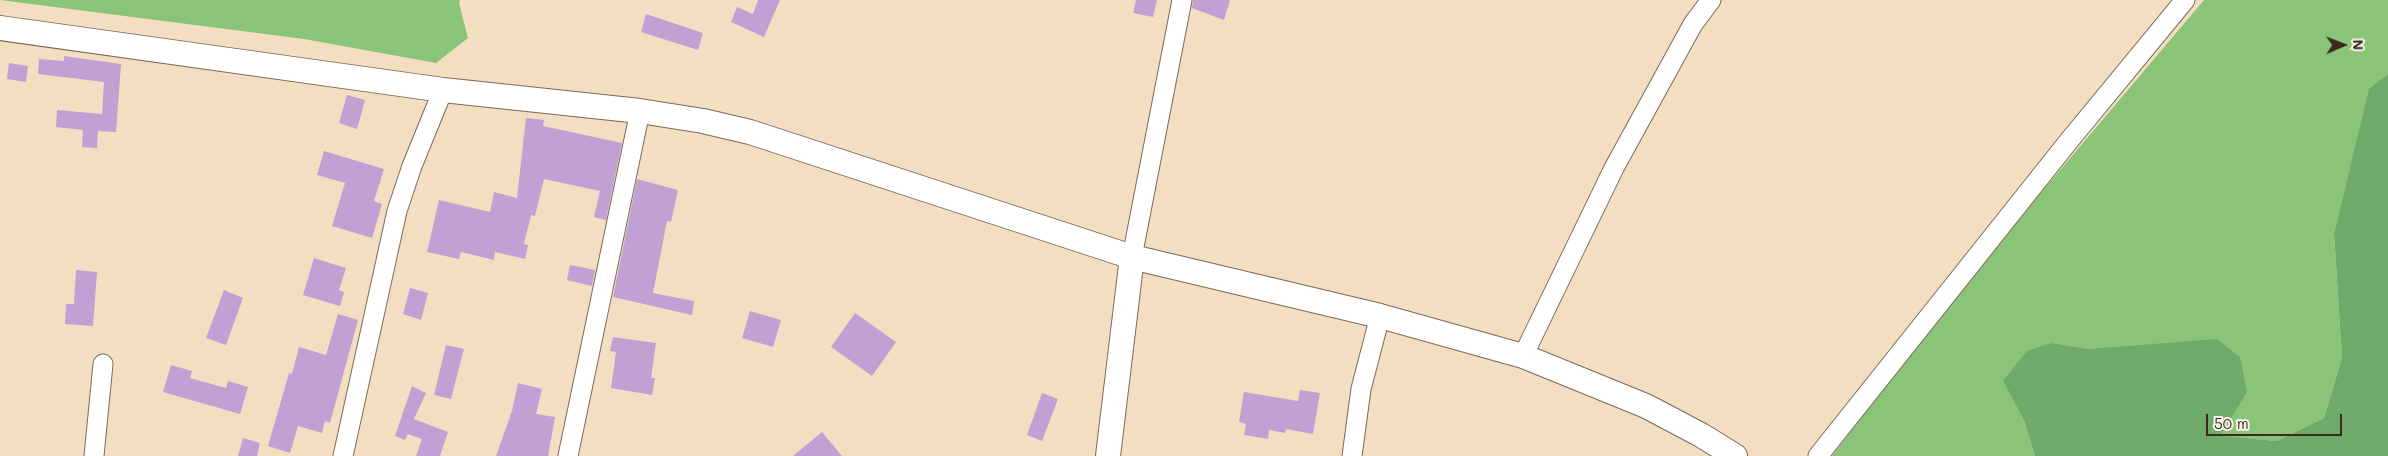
<!DOCTYPE html>
<style>
body{margin:0}
#map{position:relative;width:2388px;height:456px;overflow:hidden;background:#f4dec2;font-family:Mali,sans-serif}
canvas{display:block}
.north{position:absolute;left:2318px;top:20px;width:50px;height:50px;-webkit-text-stroke:4px #f7f3e8;paint-order:stroke;rotate:89deg;font-size:14px;font-weight:700;line-height:20px;text-align:center;color:#3b2a1e}
.north::after{content:'';display:block;margin:auto;width:18px;height:22px;background:#3b2a1e;clip-path:polygon(50% 0,100% 100%,50% 72%,0 100%)}
.scale{position:absolute;left:2206px;top:414px;width:136px;height:22px;box-sizing:border-box;border:2px solid #3b2a1e;border-top:0;padding-left:6px;font-size:15px;line-height:18px;white-space:nowrap;color:#3b2a1e;-webkit-text-stroke:4px #f7f3e8;paint-order:stroke}
</style>
<div id="map">
<canvas width="2388" height="456"></canvas>
<div class="north">N</div>
<div class="scale">50 m</div>
</div>
<script>
const c = document.querySelector('canvas').getContext('2d');
c.lineJoin = 'round';
function fillPath(path, color) { c.fillStyle = color; c.fill(path, 'evenodd'); }
const shape = rows => new Path2D(rows.map(r => 'M' + r).join(''));
function trace(path, color, width, dash) { c.strokeStyle = color; c.lineWidth = width; c.lineCap = dash ? 'butt' : 'round'; c.setLineDash(dash || []); c.stroke(path); }
const green = shape([
 [0,0,460,0,459,3,468,38,436,63,304,39],
 [2204,0,2388,0,2388,74,2369,90,2334,233,2342,358,2324,418,2277,441,2220,437,2090,349,2052,343,2003,381,2024,421,2035,456,1832,456,1961,287]
]);
const forest = shape([
 [2388,74,2388,456,2035,456,2024,421,2003,381,2027,351,2052,343,2090,349,2217,339,2240,357,2247,392,2220,436,2277,441,2324,418,2342,358,2334,233,2369,89]
]);
const building = shape([
 [758,0,780,0,764,37,731,22,737,7,753,14],
 [1136,0,1157,0,1153,17,1133,13],
 [1193,0,1230,0,1224,20,1192,8],
 [646,14,703,33,698,50,641,32],
 [64,56,121,64,116,132,98,131,97,148,82,147,83,130,56,127,57,110,102,114,104,82,38,74,39,59,64,61],
 [9,63,28,66,26,82,7,79],
 [347,95,365,100,357,129,339,123],
 [526,118,544,120,543,126,622,143,606,220,594,217,600,191,544,179,535,216,531,215,524,244,528,245,525,259,495,252,494,260,461,252,459,259,427,252,439,200,490,212,494,192,517,198],
 [324,151,384,169,374,201,382,204,372,238,332,226,345,183,317,175],
 [637,179,678,190,671,222,667,221,653,293,694,301,692,315,613,297],
 [314,258,346,268,339,290,344,292,340,306,303,295],
 [570,265,595,270,592,286,567,280],
 [76,270,97,272,93,326,65,324,66,304,74,304],
 [410,288,428,293,421,320,403,314],
 [224,290,243,298,226,345,206,338],
 [750,311,781,320,773,347,742,338],
 [855,313,896,342,872,376,831,347],
 [338,314,358,320,330,423,325,421,322,433,298,426,290,453,268,446,289,373,292,374,299,347,326,355],
 [613,337,656,343,651,378,655,378,652,395,611,388,616,352,610,351],
 [446,345,464,349,451,399,434,395],
 [171,365,192,371,190,378,226,388,228,381,248,387,240,414,163,392],
 [518,383,542,389,536,414,555,417,548,456,496,456,512,411],
 [412,386,426,393,414,419,448,432,440,456,416,456,422,439,408,434,405,440,395,436],
 [1300,390,1320,393,1313,434,1286,429,1285,433,1269,430,1268,439,1244,435,1246,424,1239,422,1244,392,1298,401],
 [1042,393,1058,399,1042,441,1027,435],
 [822,432,842,456,793,456],
 [243,438,260,443,257,456,238,456]
]);
const minor = shape([
 [1132,257,1182,0],
 [1523,356,1614,168,1693,24,1711,0],
 [94,456,103,364],
 [343,456,397,211,412,166,443,90],
 [568,456,640,111],
 [1352,456,1361,389,1380,316],
 [1818,456,2068,142,2185,0]
]);
const tertiary = shape([
 [0,28,443,90,640,111,703,121,750,132,1132,257,1380,316,1523,356,1646,406,1701,435,1735,456],
 [1108,456,1132,257]
]);
fillPath(green, '#89c479');
fillPath(forest, '#6eaa69');
fillPath(building, '#c1a1d4');
trace(minor, '#7c6957', 21);
trace(tertiary, '#7c6957', 26);
trace(minor, '#fff', 19);
trace(tertiary, '#fff', 24);
</script>
